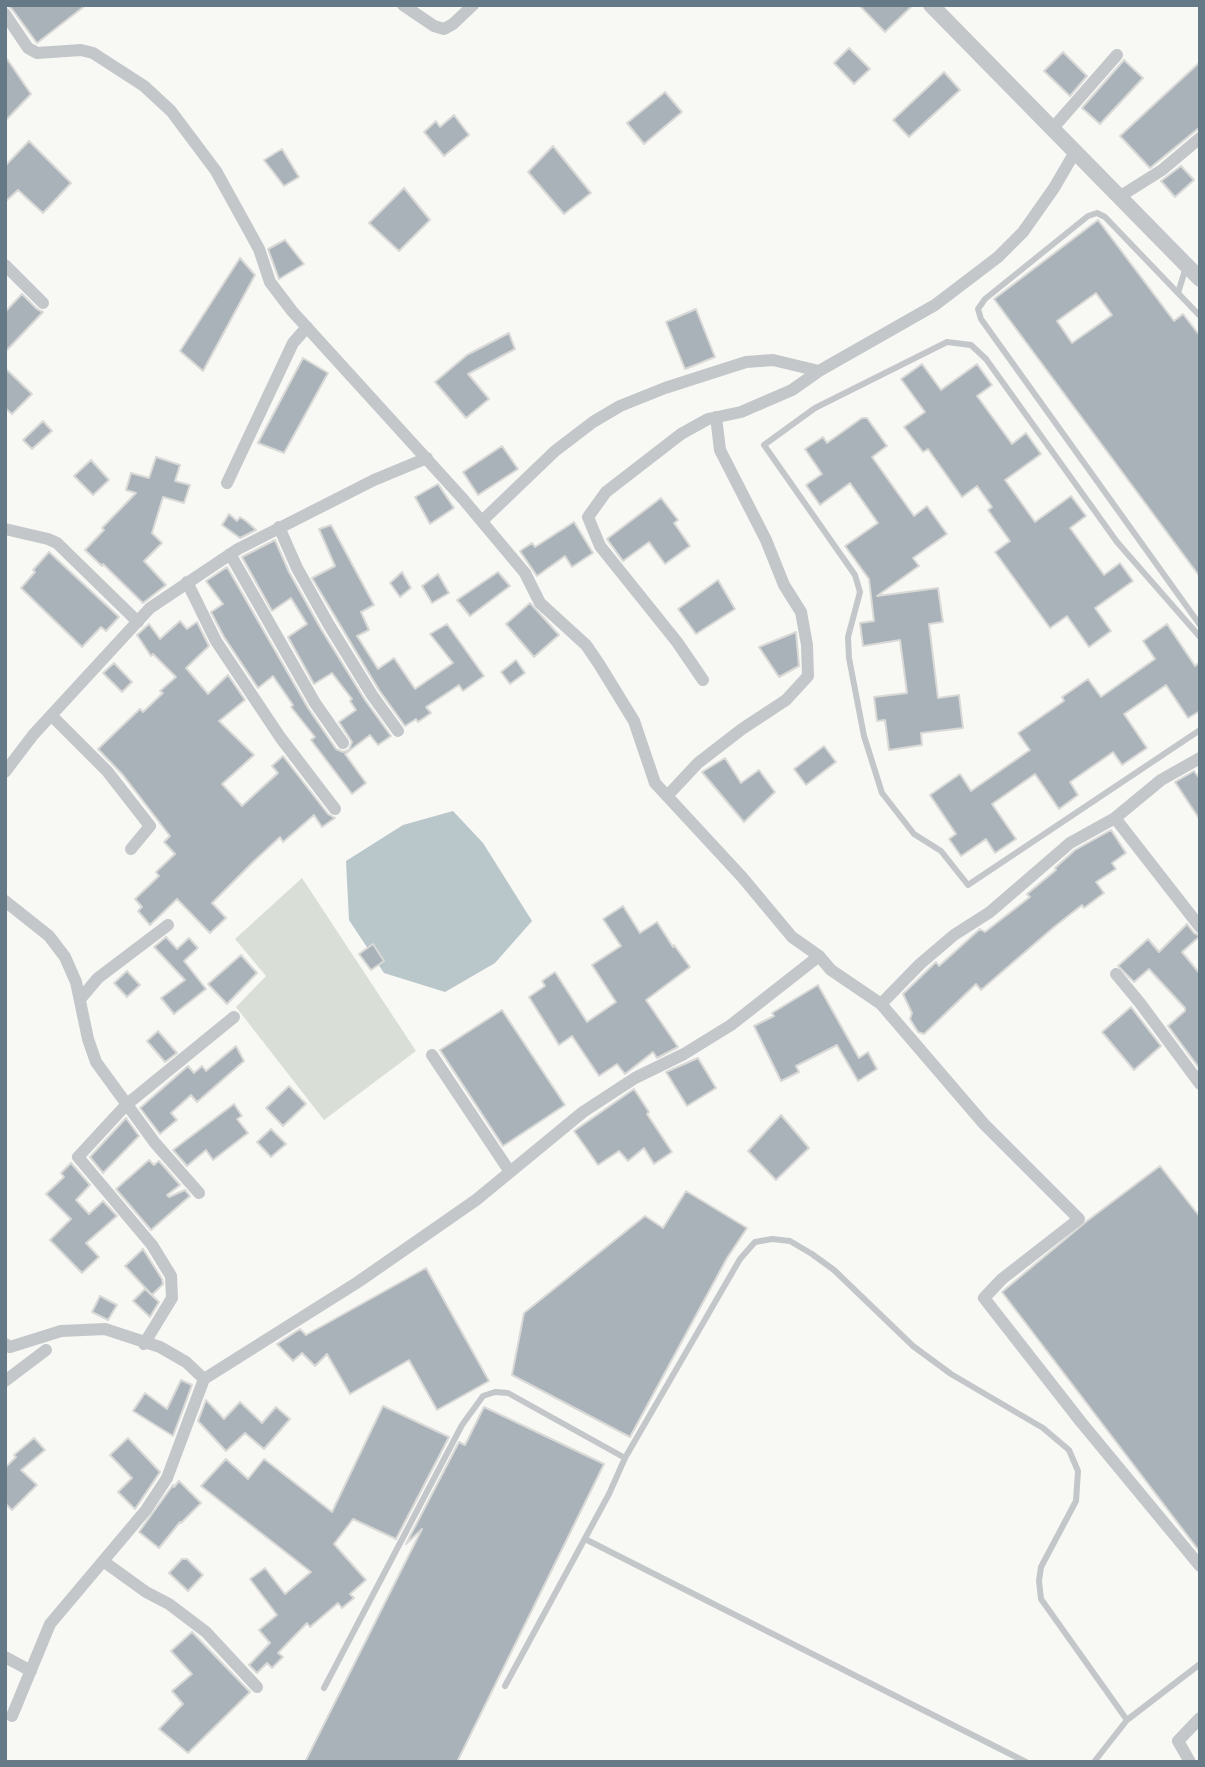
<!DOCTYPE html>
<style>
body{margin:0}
#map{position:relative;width:1205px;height:1767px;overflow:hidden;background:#f8f8f5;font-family:Overpass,sans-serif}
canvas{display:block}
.frame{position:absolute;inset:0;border:7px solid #667986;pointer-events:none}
</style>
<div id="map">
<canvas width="1205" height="1767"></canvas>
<div class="frame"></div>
</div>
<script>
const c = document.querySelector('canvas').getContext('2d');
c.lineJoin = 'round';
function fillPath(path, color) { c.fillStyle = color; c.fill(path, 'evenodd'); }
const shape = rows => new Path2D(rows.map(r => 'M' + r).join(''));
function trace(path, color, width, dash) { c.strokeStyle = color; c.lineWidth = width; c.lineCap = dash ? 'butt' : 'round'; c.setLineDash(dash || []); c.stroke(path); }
const green = shape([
 [302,878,416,1051,324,1120,236,1007,266,976,235,939]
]);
const water = shape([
 [453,811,483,843,532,921,495,963,445,992,384,973,349,920,346,861,403,825]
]);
const building = shape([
 [7,5,86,5,37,43,12,9,7,5],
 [859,5,913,5,885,32,859,5],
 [849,48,870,69,854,84,834,63,849,48],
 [1063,52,1087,76,1070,96,1044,71,1063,52],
 [5,56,31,94,5,121,5,56],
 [1124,60,1143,78,1100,124,1082,108,1124,60],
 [1200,62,1200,127,1150,168,1120,136,1200,62],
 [944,72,960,90,909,137,893,120,944,72],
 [665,92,682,112,644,144,627,123,665,92],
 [454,115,469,135,444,156,424,132,436,121,440,127,454,115],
 [29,141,71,183,43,213,18,190,5,202,5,166,29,141],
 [553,146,591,193,564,214,528,172,553,146],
 [282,149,299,177,284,186,264,160,282,149],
 [1181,166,1194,180,1175,197,1161,181,1181,166],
 [404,188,430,220,399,251,369,223,404,188],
 [1098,220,1174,321,1183,314,1200,336,1200,577,994,299,1098,220],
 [1096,293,1112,315,1072,343,1057,321,1096,293],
 [285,240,304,264,279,279,268,249,285,240],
 [240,258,255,275,203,371,180,351,240,258],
 [22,294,37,309,43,312,5,352,5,312,22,294],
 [696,309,715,357,685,369,666,322,696,309],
 [509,333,515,349,468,374,489,399,466,418,435,382,467,355,509,333],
 [303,358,328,373,284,453,258,443,303,358],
 [922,364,941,390,977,364,992,385,977,396,1012,444,1026,433,1041,454,1005,480,1035,522,1071,496,1086,516,1070,528,1104,575,1120,563,1133,581,1095,608,1111,631,1089,647,1067,616,1050,628,995,552,1010,541,988,510,992,507,977,486,962,497,928,449,923,452,904,427,925,412,901,379,922,364],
 [5,368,32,394,12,414,5,408,5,368],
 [862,418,867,418,887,446,872,457,914,516,927,506,947,534,913,558,919,566,877,596,938,588,943,622,929,624,938,698,959,695,963,728,921,733,922,745,889,750,885,720,877,721,874,697,907,693,900,640,863,646,860,623,874,621,869,579,845,546,878,523,850,483,820,505,806,485,822,474,805,449,823,437,827,443,862,418],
 [43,421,52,431,32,449,23,440,43,421],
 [502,446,518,469,478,495,463,472,502,446],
 [156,457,180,465,175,481,190,485,184,503,163,497,152,533,162,543,144,561,166,585,143,603,103,564,102,566,85,550,104,530,102,528,136,493,126,490,131,473,149,478,156,457],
 [91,460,109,480,93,495,74,476,91,460],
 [438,484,454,508,430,524,415,497,438,484],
 [661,498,678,520,674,523,690,546,665,564,649,542,623,561,607,539,661,498],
 [229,514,237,521,240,517,246,521,256,530,240,538,222,525,229,514],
 [574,522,593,553,572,567,565,556,537,576,520,551,532,543,535,547,574,522],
 [331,525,374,605,361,612,369,630,357,636,378,669,394,658,415,689,453,663,430,634,447,624,484,676,463,691,459,685,426,707,431,713,418,722,416,719,405,726,379,690,312,578,335,566,319,529,331,525],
 [275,540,289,572,321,629,365,700,391,736,378,745,370,735,345,754,366,783,352,794,311,740,315,737,291,707,293,705,273,676,258,688,224,637,211,612,223,604,206,581,227,567,308,708,336,749,343,752,349,750,352,742,339,722,356,710,350,701,352,699,332,673,314,684,288,637,307,624,291,598,272,611,242,557,275,540],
 [49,552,119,617,106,631,101,627,82,647,21,588,35,572,33,570,49,552],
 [402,572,411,588,400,597,390,583,402,572],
 [498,572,510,586,470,616,457,600,498,572],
 [438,574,449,593,432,603,422,586,438,574],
 [718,580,735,609,696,634,678,609,718,580],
 [530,603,559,635,534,657,506,624,530,603],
 [180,621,187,629,197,622,209,646,186,668,208,694,228,675,245,700,219,721,254,755,222,784,242,806,278,773,272,766,283,756,328,814,335,818,322,827,314,815,283,842,280,837,253,862,212,903,226,918,210,933,177,899,150,925,138,911,142,907,135,899,159,876,156,872,175,854,164,842,170,836,123,775,98,749,140,709,143,712,163,693,160,691,176,677,153,654,151,656,137,635,149,624,160,639,180,621],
 [1167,624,1195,666,1200,662,1200,711,1188,718,1166,685,1124,714,1147,748,1122,765,1113,752,1070,782,1078,795,1059,809,1035,774,992,804,1016,839,995,853,986,839,961,856,949,839,956,834,930,795,960,774,971,791,1030,750,1018,733,1064,701,1062,697,1088,679,1101,697,1155,659,1143,641,1167,624],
 [796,632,799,666,779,677,759,647,796,632],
 [516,660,525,673,510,684,501,672,516,660],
 [114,663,132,682,122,692,103,673,114,663],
 [824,746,836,762,806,785,794,769,824,746],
 [725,758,741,783,759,770,775,792,744,822,702,772,725,758],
 [1194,771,1200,779,1200,820,1175,782,1194,771],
 [1111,830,1126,853,1112,863,1116,869,1096,882,1104,893,1084,908,1082,905,1054,927,981,990,976,984,924,1034,918,1032,910,1019,912,1013,903,994,936,962,939,966,980,929,985,932,1030,897,1027,894,1056,870,1055,868,1075,850,1111,830],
 [623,906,640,933,657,922,673,947,674,945,690,967,646,1000,678,1047,657,1058,653,1052,625,1074,617,1064,599,1076,572,1036,559,1045,529,997,545,986,542,981,555,972,587,1022,616,1002,592,965,621,946,603,919,623,906],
 [1187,924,1194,933,1200,936,1182,952,1200,974,1200,1069,1168,1026,1185,1011,1185,1008,1149,969,1134,982,1118,966,1148,939,1159,952,1187,924],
 [166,937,177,949,189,938,198,948,184,961,206,989,174,1014,161,998,185,980,154,947,166,937],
 [373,944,384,961,371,970,359,954,373,944],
 [241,955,257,973,227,1004,208,984,241,955],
 [127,971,140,985,127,997,114,983,127,971],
 [818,985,859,1058,868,1052,877,1069,858,1081,837,1045,796,1066,799,1072,781,1081,754,1026,774,1016,772,1013,818,985],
 [1131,1007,1161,1046,1134,1070,1102,1032,1131,1007],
 [502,1010,565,1105,503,1146,440,1050,502,1010],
 [158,1031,177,1053,165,1062,147,1041,158,1031],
 [236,1046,244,1061,197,1102,191,1095,171,1113,177,1120,160,1134,140,1108,188,1066,194,1073,202,1066,206,1071,236,1046],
 [698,1058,716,1088,687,1106,666,1072,698,1058],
 [289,1086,306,1104,283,1126,266,1108,289,1086],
 [634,1089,649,1112,647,1114,672,1152,654,1164,644,1148,628,1161,619,1151,598,1165,574,1131,634,1089],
 [234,1104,242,1116,237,1119,248,1133,213,1160,206,1150,187,1166,173,1150,234,1104],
 [781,1115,809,1148,776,1180,748,1151,781,1115],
 [126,1118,139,1136,103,1173,90,1157,126,1118],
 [271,1129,286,1144,271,1157,257,1142,271,1129],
 [149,1160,154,1165,159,1161,180,1185,167,1195,169,1197,185,1190,190,1196,151,1230,116,1189,149,1160],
 [71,1163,90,1185,76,1200,89,1214,103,1201,117,1216,86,1243,99,1257,82,1273,50,1240,71,1219,46,1194,64,1177,61,1173,71,1163],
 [1160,1166,1200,1217,1200,1552,1002,1292,1087,1221,1160,1166],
 [686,1191,747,1228,727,1258,630,1437,512,1375,524,1313,645,1216,663,1228,686,1191],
 [143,1249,162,1279,163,1284,152,1295,125,1266,143,1249],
 [426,1268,489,1381,437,1410,409,1360,350,1394,327,1354,315,1366,302,1353,293,1361,277,1344,300,1329,306,1335,426,1268],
 [145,1289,159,1302,150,1317,133,1301,145,1289],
 [100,1296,117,1305,108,1320,92,1312,100,1296],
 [181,1380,192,1385,173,1436,133,1411,145,1393,167,1409,181,1380],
 [206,1400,224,1419,240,1402,262,1423,276,1407,290,1419,264,1449,245,1433,226,1451,198,1421,206,1400],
 [383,1406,449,1437,396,1539,353,1519,334,1544,366,1580,350,1594,354,1598,342,1608,338,1603,310,1627,307,1623,278,1653,283,1657,272,1668,267,1663,257,1673,249,1665,270,1643,259,1630,277,1615,250,1579,265,1568,285,1594,311,1572,201,1486,226,1459,248,1479,264,1459,332,1512,383,1406],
 [484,1407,604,1464,457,1762,305,1762,422,1529,406,1544,459,1442,465,1445,484,1407],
 [34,1438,45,1450,21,1470,37,1485,12,1510,5,1503,5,1468,16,1457,14,1455,34,1438],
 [128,1438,160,1472,135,1509,118,1492,132,1478,110,1455,128,1438],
 [179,1481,201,1503,181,1523,180,1522,159,1548,139,1532,173,1485,174,1487,179,1481],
 [182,1559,187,1559,203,1575,188,1591,169,1573,182,1559],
 [192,1632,250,1692,188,1753,159,1729,183,1704,172,1691,192,1674,171,1651,192,1632]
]);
const service = shape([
 [1178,293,1186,267],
 [1200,316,1105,217,1097,213,1088,216,985,299,978,309,981,319,1200,625],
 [1200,637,1117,542,986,359,971,345,947,342,815,408,764,445,855,575,860,592,848,637,849,658,864,736,882,793,914,834,941,851,968,885,1200,730],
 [585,1539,1026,1762],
 [505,1686,609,1494,625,1458,740,1259,755,1242,772,1239,790,1241,812,1254,834,1270,913,1346,951,1374,1043,1428,1069,1450,1078,1471,1076,1501,1041,1567,1039,1581,1041,1599,1127,1720,1094,1762],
 [324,1688,462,1425,483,1396,495,1392,508,1393,625,1458],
 [1127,1720,1200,1664]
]);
const minor = shape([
 [403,5,434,26,444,29,453,24,473,5],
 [5,14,28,48,37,53,81,50,93,53,144,86,171,111,216,171,259,249,270,282,292,311,463,499,525,573,540,603,586,645,599,664,634,721,655,783,742,877,792,937,819,956,831,970,881,1004],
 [1052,129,1117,55],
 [1119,197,1162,170,1200,138],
 [5,265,43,303],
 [227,483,293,343,307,327],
 [482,521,555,451,593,422,620,406,665,388,746,362,773,360,819,371,935,305,998,257,1023,232,1054,188,1075,152],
 [279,527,297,568,329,625,372,695,398,731],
 [5,529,48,539,57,543,138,622],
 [230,554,315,703,343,743],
 [187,582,216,641,280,737,335,809],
 [703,680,677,642,600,546,588,517,606,492,681,434,708,419,741,412,792,390,819,371],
 [52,716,107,771,150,826,131,849],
 [1200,758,1161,780,1115,818,1070,843,990,912,954,935,920,964,881,1004,984,1124,1079,1219,1002,1279,984,1298,1081,1422,1200,1566],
 [5,772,33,735,150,608,238,549,374,480,427,458],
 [668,795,698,763,742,729,786,700,808,676,807,645,801,612,784,585,766,540,720,450,716,417],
 [1115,818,1200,927],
 [5,901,49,936,65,957,76,982,88,1039,96,1062,155,1143,199,1193],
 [1116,974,1140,1003,1200,1084],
 [81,998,98,978,168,925],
 [432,1055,510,1172],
 [5,1344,10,1347,61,1331,105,1329,160,1347,186,1362,204,1379],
 [144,1344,172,1298,171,1276,152,1245,78,1157,126,1105,234,1017],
 [5,1381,46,1350],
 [103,1561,146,1592,169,1604,206,1632,257,1687],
 [5,1657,31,1671],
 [12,1716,50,1624,146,1510,167,1478,204,1379,358,1282,476,1200,583,1112,635,1078,684,1054,731,1025,819,956],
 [1190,1762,1178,1741,1200,1718]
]);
const tertiary = shape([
 [931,5,1200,279]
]);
fillPath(green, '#d9dfd6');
fillPath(water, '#b9c7ca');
fillPath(building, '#a9b2b8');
trace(building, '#d9d9d7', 2);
trace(service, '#c3c7ca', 6);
trace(minor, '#c3c7ca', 12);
trace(tertiary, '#c3c7ca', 16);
</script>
